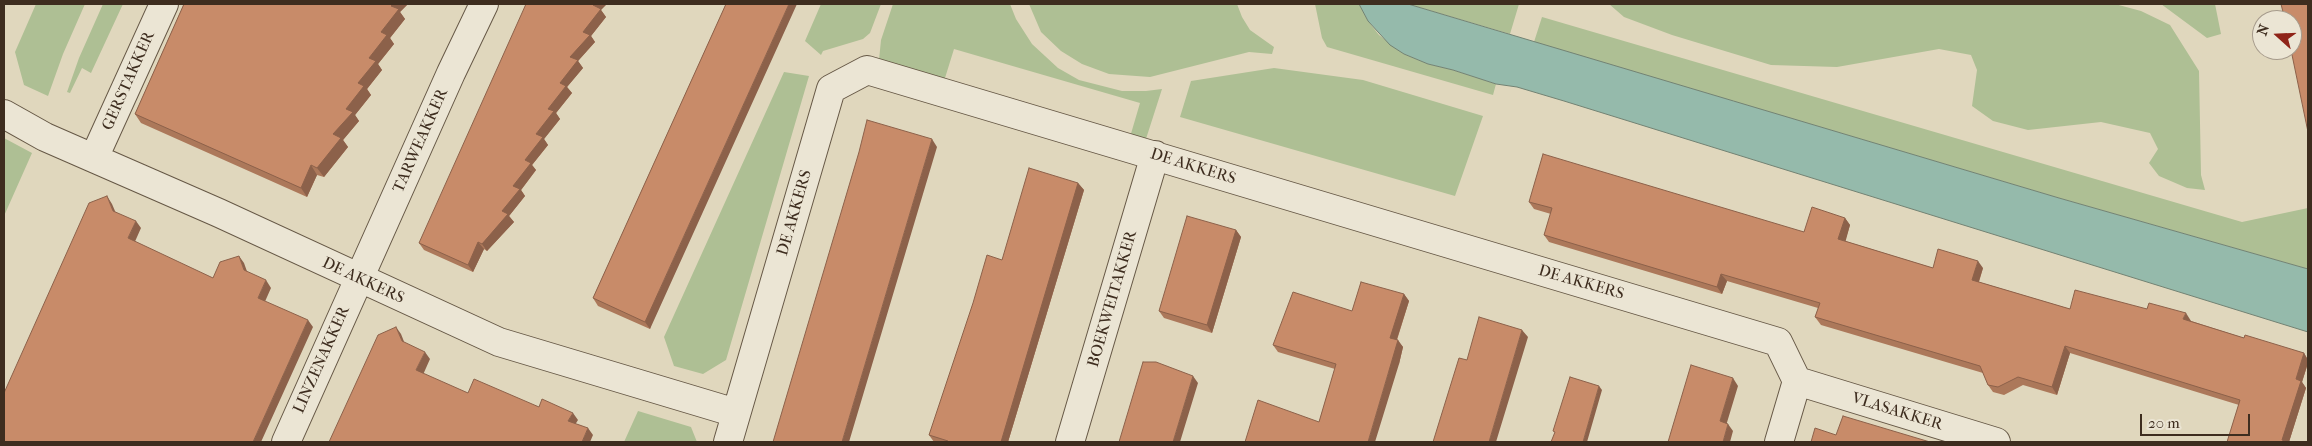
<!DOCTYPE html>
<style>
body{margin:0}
#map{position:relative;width:2312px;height:446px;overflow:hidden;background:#e0d7bd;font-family:"IM FELL French Canon",serif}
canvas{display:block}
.frame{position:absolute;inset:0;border:5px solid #3e2d1f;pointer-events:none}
.north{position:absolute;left:2252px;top:10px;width:50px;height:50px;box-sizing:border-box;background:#ebe5d4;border:1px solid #a69b8c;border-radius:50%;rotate:290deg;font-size:14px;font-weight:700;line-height:20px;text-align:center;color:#3e2d1f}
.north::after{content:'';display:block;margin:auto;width:18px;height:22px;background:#8f2418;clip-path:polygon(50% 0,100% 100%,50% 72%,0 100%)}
.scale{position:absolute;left:2140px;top:414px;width:110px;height:22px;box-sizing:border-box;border:2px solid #3e2d1f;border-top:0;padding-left:6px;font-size:15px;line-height:18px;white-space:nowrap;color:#3e2d1f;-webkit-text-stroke:4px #ebe5d4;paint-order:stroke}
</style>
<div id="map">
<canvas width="2312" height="446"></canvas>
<div class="frame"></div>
<div class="north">N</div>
<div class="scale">20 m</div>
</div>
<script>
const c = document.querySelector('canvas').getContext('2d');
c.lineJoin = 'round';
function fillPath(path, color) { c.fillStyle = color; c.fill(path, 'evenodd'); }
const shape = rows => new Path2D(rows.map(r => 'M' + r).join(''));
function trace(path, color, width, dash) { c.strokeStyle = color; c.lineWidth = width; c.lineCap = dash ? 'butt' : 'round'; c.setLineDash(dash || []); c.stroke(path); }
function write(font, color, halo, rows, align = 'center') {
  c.font = font + ' "IM FELL French Canon",serif'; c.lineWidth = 4.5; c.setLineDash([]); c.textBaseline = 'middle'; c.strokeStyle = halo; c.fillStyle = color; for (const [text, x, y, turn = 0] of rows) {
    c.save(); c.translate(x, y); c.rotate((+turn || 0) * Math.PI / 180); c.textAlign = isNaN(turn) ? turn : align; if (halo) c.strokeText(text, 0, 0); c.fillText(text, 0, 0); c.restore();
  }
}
const green = shape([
 [36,4,85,4,63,54,48,96,24,85,15,52],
 [103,4,123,4,91,73,82,68,70,93,67,92,79,58],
 [821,4,881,4,870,33,863,39,823,51,821,55,805,41],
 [893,4,1010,4,1016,19,1032,44,1058,68,1079,80,1122,91,1146,91,1162,89,1145,142,1130,137,1140,103,954,49,945,78,943,79,879,60,881,40],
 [1029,4,1237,4,1242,17,1250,30,1274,47,1272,54,1249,52,1150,77,1109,74,1082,64,1061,51,1041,32],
 [1315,4,1359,4,1368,21,1379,35,1404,54,1428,64,1453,70,1496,84,1493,95,1327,47,1322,38],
 [1408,4,1519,4,1510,34],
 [1609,4,2115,4,2141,11,2170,25,2199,71,2201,175,2205,190,2187,188,2159,176,2149,163,2158,149,2150,133,2101,122,2028,130,1993,121,1972,106,1977,70,1971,55,1939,49,1837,67,1771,65,1672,35,1624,17],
 [2161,4,2215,4,2221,34,2207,38],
 [1542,17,2242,222,2308,208,2308,269,2059,198,1534,42],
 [1274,68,1363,80,1483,116,1455,196,1180,117,1191,81],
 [784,72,809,76,726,360,703,374,674,366,664,337],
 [4,138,32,153,4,216],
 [638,411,691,427,697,442,624,442]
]);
const water = shape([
 [1359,4,1408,4,2059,198,2308,269,2308,332,1564,101,1517,87,1496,84,1453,70,1428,64,1404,54,1390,45,1368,21,1359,4]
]);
const street = shape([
 [4,114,45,137,219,213,499,342,736,413],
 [94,158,164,4],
 [1797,381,1996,442],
 [286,442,451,73,484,4],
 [728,442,831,89,867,70,1778,342,1797,381,1779,442],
 [1070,442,1155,155]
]);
const wall = shape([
 [184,4,408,4,400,12,405,19,390,38,394,44,378,64,382,70,367,89,371,95,355,115,359,121,343,140,348,147,324,177,317,175,307,197,141,123,135,114],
 [726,4,650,329,598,306,593,298],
 [601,10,606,17,591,36,595,42,578,61,583,68,567,87,572,93,556,113,560,119,544,139,548,145,532,165,536,170,521,190,525,196,509,216,514,222,487,251,484,249,473,272,424,250,419,243],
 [1078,183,1084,190,1008,442,934,442,929,435,1002,260],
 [1529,202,1804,232,1845,218,1850,225,1845,241,1933,268,1983,268,1979,282,2070,309,2191,321,2244,338,2304,353,2308,360,2308,363,2302,382,2306,388,2289,442,2227,442,2239,405,2070,353,2057,395,2023,385,2004,395,1993,392,1988,385,1983,373,1821,325,1815,317,1818,308,1727,281,1722,294,1549,242,1544,235,1551,214,1534,209],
 [1236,230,1241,237,1212,333,1164,318,1159,311],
 [1404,294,1409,301,1397,340,1403,347,1399,364,1319,422,1335,369,1278,352,1273,345]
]);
const shadedWall = shape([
 [393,4,408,4,400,12,405,19,390,38,394,44,378,64,382,70,367,89,371,95,355,115,359,121,343,140,348,147,324,177,317,168,333,134,346,109,381,32,391,6],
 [595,4,607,4,601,10,606,17,591,36,595,42,578,61,583,68,567,87,572,93,556,113,560,119,544,139,548,145,532,165,536,170,521,190,525,196,509,216,514,222,487,251,482,244,502,211,548,109,570,57,583,32,593,5],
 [789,4,797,4,650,329,645,322],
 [932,139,937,147,849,442,842,442],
 [311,165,317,175,307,197,301,188],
 [1078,183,1084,190,1008,442,1001,442],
 [107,196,112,204,118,218,113,211],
 [1845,218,1850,225,1844,247,1838,239],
 [136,221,141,228,133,246,128,238],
 [1236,230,1241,237,1212,333,1207,325],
 [478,242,484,249,473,272,468,265],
 [239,256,244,263,249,277,244,270],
 [1978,261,1983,268,1977,287,1972,280],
 [1721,274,1727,281,1722,294,1717,287],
 [266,280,271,288,263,306,258,298],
 [1404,294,1409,301,1395,345,1390,338],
 [2186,313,2191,321,2189,326,2183,319],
 [308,320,313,327,261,442,253,442],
 [396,327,401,334,407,349,402,341],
 [1522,330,1528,337,1496,442,1489,442],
 [1398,340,1403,347,1399,364,1375,442,1368,442],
 [2065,346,2070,353,2057,395,2052,387],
 [425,352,430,359,422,377,416,370],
 [2304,353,2308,360,2308,363,2302,382,2306,388,2289,442,2283,442,2282,440,2296,379],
 [1193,376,1198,383,1180,442,1173,442],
 [1733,378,1738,386,1725,429,1720,421],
 [1599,386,1602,390,1587,442,1583,442],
 [573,413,578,420,573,428,568,421],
 [1728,424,1733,431,1730,442,1723,442],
 [588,428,593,435,590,442,582,442]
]);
const building = shape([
 [184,4,393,4,391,6,399,9,381,32,387,35,369,58,376,61,358,83,364,86,346,109,353,112,333,134,341,138,317,168,311,165,301,188,135,114,184,4],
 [526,4,595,4,593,5,601,9,583,32,590,35,570,57,578,60,560,83,566,86,548,109,554,111,536,134,543,137,525,160,531,163,513,186,520,189,502,211,508,214,482,244,478,242,468,265,419,243,526,4],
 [726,4,789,4,645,322,593,298,726,4],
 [2281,4,2308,4,2308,132,2291,50,2292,50,2292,20,2285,20,2281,4],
 [867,120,932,139,842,442,773,442,859,152,867,120],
 [1543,154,1804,232,1812,207,1845,218,1838,239,1933,268,1938,249,1978,261,1972,280,2070,309,2075,290,2147,309,2149,303,2186,313,2183,319,2244,338,2245,335,2304,353,2296,379,2301,381,2282,440,2288,442,2227,442,2240,400,2065,346,2052,387,2018,377,1998,387,1988,385,1980,366,1815,317,1820,303,1721,274,1717,287,1544,235,1552,208,1529,202,1543,154],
 [1029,168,1078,183,1001,442,948,442,948,441,929,435,973,303,987,255,1002,260,1029,168],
 [107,196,113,211,136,221,128,238,213,278,220,262,239,256,244,270,266,280,258,298,308,320,253,442,4,442,4,393,89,203,107,196],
 [1187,216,1236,230,1207,325,1159,311,1187,216],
 [1361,282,1404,294,1390,338,1398,340,1368,442,1245,442,1258,400,1319,422,1336,364,1273,345,1293,292,1352,311,1361,282],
 [1479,317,1522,330,1489,442,1433,442,1459,358,1467,360,1479,317],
 [396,327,402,341,425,352,416,370,468,393,474,379,539,407,542,399,573,413,568,421,588,428,582,442,329,442,378,335,396,327],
 [1143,362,1156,362,1193,376,1173,442,1119,442,1143,362],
 [1691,365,1733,378,1720,421,1728,424,1723,442,1668,442,1691,365],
 [1570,377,1599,386,1583,442,1551,442,1555,432,1553,431,1570,377],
 [1843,416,1930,442,1811,442,1815,428,1836,435,1843,416]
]);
const streetNames = [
 ["GERSTAKKER",129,81,-66],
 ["TARWEAKKER",421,141,-66],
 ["DE AKKERS",1193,167,17],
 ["DE AKKERS",795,213,-74],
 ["DE AKKERS",363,281,25],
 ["DE AKKERS",1581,283,16],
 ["BOEKWEITAKKER",1113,299,-74],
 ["LINZENAKKER",322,360,-66],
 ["VLASAKKER",1897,412,17]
];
fillPath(green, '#aebf94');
fillPath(water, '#95baab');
trace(water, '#728273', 1);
trace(street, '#665846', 30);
trace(street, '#ebe5d4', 28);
fillPath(wall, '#ac785a');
fillPath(shadedWall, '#8c614a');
fillPath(building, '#c88b69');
trace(building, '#8c614a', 1);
write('16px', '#3e2d1f', '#ebe5d4', streetNames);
</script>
